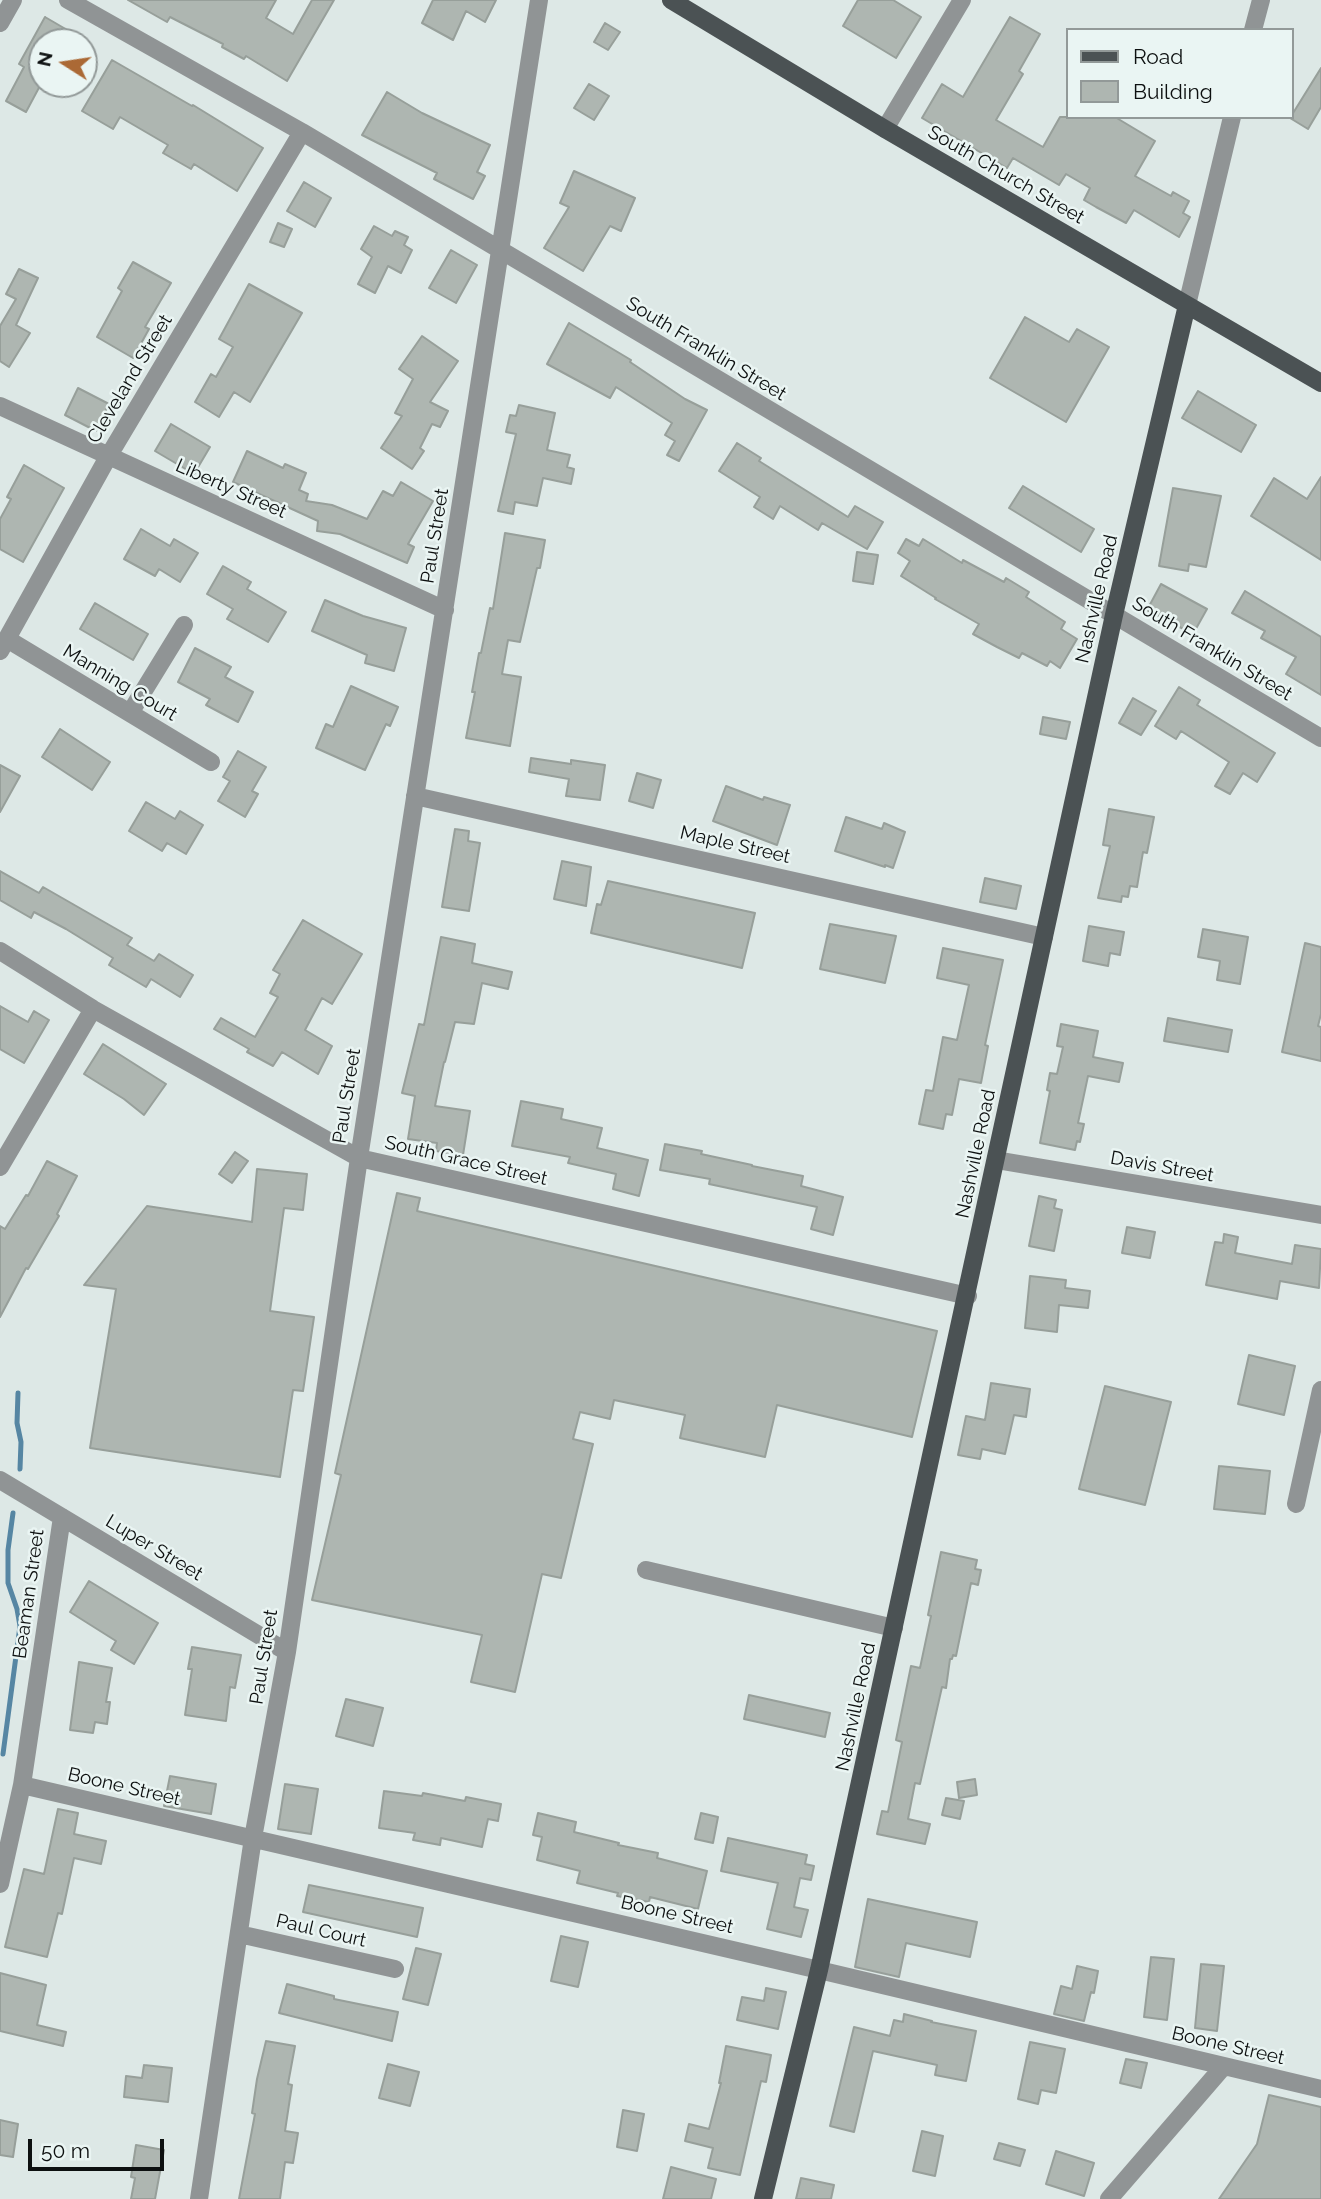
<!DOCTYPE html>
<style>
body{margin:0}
#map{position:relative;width:1321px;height:2199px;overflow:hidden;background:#dde8e6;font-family:Raleway,sans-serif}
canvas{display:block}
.legend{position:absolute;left:1066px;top:28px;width:228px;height:91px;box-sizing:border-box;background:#eaf5f3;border:2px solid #929998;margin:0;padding:9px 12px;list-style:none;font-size:21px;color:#0d1010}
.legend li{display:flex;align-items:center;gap:14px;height:35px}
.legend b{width:35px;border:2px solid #929998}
.north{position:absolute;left:28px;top:28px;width:70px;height:70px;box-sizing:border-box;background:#eaf5f3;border:2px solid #929998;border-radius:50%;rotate:282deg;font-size:19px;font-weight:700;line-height:28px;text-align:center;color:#0d1010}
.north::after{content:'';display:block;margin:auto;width:24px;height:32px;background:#ab6935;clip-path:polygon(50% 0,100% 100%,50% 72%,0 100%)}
.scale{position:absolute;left:28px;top:2139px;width:136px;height:32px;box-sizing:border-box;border:4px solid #0d1010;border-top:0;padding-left:9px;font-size:21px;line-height:24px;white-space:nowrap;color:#0d1010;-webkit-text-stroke:5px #eaf5f3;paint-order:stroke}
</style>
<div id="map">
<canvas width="1321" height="2199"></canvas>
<ul class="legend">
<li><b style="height:9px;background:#4b5254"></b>Road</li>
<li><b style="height:19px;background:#aeb6b1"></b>Building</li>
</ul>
<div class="north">N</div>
<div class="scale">50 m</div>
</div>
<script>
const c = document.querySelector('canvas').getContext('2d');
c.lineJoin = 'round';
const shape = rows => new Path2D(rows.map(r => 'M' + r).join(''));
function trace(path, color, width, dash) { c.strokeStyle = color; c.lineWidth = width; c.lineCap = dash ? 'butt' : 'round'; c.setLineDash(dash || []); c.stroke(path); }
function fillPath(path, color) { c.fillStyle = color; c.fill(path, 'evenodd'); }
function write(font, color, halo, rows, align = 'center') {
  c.font = font + ' Raleway,sans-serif'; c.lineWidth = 5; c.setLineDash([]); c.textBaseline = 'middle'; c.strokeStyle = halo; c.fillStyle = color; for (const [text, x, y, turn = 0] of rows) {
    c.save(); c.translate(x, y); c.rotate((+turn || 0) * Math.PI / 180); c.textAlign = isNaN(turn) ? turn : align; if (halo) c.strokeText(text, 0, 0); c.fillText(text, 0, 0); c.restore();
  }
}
const stream = shape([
 [18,1393,17,1423,21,1442,20,1469],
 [3,1754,20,1626,17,1609,8,1583,8,1550,13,1513]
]);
const building = shape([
 [128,0,276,0,266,18,293,34,312,0,334,0,287,81,246,56,244,59,222,47,223,44,170,17,167,22,128,0],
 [433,0,496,0,485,22,466,11,453,40,422,23,433,0],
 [858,0,893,0,921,17,896,58,843,26,858,0],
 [45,17,69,31,63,42,42,42,42,82,26,112,6,101,24,67,19,64,45,17],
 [1010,17,1040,34,1019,71,1023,74,996,120,1043,147,1060,117,1115,117,1155,141,1135,176,1171,196,1173,192,1189,201,1183,213,1190,217,1179,237,1134,210,1126,223,1096,207,1084,200,1090,188,1066,174,1059,185,1013,158,1007,168,922,118,942,84,963,97,1010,17],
 [605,23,620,32,608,50,594,42,605,23],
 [112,60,192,106,193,105,263,148,237,191,194,164,191,169,163,153,168,145,120,117,113,129,82,111,112,60],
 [1321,68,1321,107,1308,129,1290,118,1321,68],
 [589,84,609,96,594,120,574,108,589,84],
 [387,92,422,113,490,145,477,172,485,176,473,199,434,179,437,173,362,135,387,92],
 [574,171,635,198,621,231,610,226,583,271,544,248,569,207,560,203,574,171],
 [304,182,331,198,315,227,287,211,304,182],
 [278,223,292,229,284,247,270,242,278,223],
 [374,226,392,236,395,231,408,237,404,245,412,250,401,273,388,266,375,293,358,284,372,257,361,249,374,226],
 [451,250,477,265,456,303,429,288,451,250],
 [133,262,171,283,145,327,149,329,133,358,97,337,122,291,118,288,133,262],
 [19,269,38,278,16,325,30,333,9,367,0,361,0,326,16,299,6,294,19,269],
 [249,284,302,313,250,402,234,392,219,417,195,402,211,374,216,377,233,347,219,339,249,284],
 [1025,317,1069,342,1077,329,1109,347,1066,422,990,378,1025,317],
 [569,323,631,360,630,362,685,399,707,410,679,461,667,455,675,441,665,435,672,423,616,387,610,398,547,364,569,323],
 [422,336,458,361,430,402,448,411,440,427,432,424,420,448,424,451,412,469,381,448,402,416,395,413,413,379,399,369,422,336],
 [78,388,109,404,96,431,65,415,78,388],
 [1198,391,1256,425,1241,452,1182,418,1198,391],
 [519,405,555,413,547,450,570,455,567,467,574,469,571,484,543,478,537,506,515,502,513,514,498,511,516,434,506,432,510,415,516,416,519,405],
 [171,424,210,447,194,474,155,451,171,424],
 [737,443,761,458,759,461,848,517,855,506,883,522,867,549,822,523,818,530,780,506,773,519,754,507,760,497,719,471,737,443],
 [247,451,283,468,285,464,306,473,299,490,308,494,306,501,332,505,367,519,383,491,393,496,401,482,433,501,408,544,414,547,407,563,340,534,317,531,318,521,233,482,247,451],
 [24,465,64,488,23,562,0,549,0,519,11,499,7,497,24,465],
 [1321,477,1321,560,1251,516,1274,478,1307,499,1321,477],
 [1023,486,1094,529,1081,552,1009,508,1023,486],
 [1173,488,1221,496,1206,567,1189,564,1188,571,1159,566,1173,488],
 [141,529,170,546,174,539,198,553,180,582,159,569,155,576,124,559,141,529],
 [505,533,545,540,540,568,537,568,520,642,508,640,502,674,521,677,510,746,466,738,475,692,472,692,479,653,481,653,490,608,493,609,505,533],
 [906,539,919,546,923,539,962,563,963,560,1004,582,1006,578,1029,592,1026,597,1065,622,1061,629,1077,639,1060,668,1050,661,1047,666,1022,653,1019,658,997,647,973,634,979,624,935,599,936,598,901,576,910,561,898,553,906,539],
 [857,552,878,555,873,584,853,581,857,552],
 [223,566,251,582,247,589,286,612,268,642,227,619,233,609,207,594,223,566],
 [1161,584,1207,609,1193,634,1147,610,1161,584],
 [1245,591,1321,637,1321,695,1286,674,1296,657,1261,638,1265,631,1232,613,1245,591],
 [325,600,363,616,406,628,394,671,365,663,367,655,312,631,325,600],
 [95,603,148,634,133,660,80,629,95,603],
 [195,648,231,667,225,677,253,692,238,722,206,705,210,699,178,682,195,648],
 [351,686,398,707,390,726,386,724,365,770,316,748,326,724,333,727,351,686],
 [1179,687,1200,700,1197,705,1275,753,1257,782,1243,773,1230,794,1215,786,1229,762,1181,731,1176,739,1155,726,1179,687],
 [1133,698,1156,711,1141,735,1119,723,1133,698],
 [1043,717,1070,722,1066,739,1040,734,1043,717],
 [60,729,110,762,92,790,42,757,60,729],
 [238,751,266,767,252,791,258,794,245,817,218,801,230,781,223,777,238,751],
 [531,758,571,764,571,760,605,765,600,800,566,796,569,779,529,772,531,758],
 [0,765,20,776,0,812,0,765],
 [637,773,661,780,653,808,629,801,637,773],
 [726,786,763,800,764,797,790,805,777,845,713,821,726,786],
 [146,802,175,819,180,811,203,825,186,854,167,843,162,851,129,831,146,802],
 [1109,809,1154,817,1147,853,1143,852,1137,887,1130,886,1128,897,1122,896,1121,902,1098,898,1110,846,1103,845,1109,809],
 [846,817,882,829,884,823,905,832,893,868,885,865,885,867,835,851,846,817],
 [455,829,469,831,468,841,480,843,469,911,442,907,455,829],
 [562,861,591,867,586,906,554,899,562,861],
 [0,871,39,893,43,887,132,938,127,945,154,961,159,954,193,975,180,997,151,979,146,987,109,965,113,958,66,929,34,912,31,918,0,900,0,871],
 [985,878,1021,886,1016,909,980,902,985,878],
 [608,881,755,913,742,968,591,933,597,904,601,905,608,881],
 [303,920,362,954,332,1004,322,998,305,1030,332,1046,318,1074,282,1052,273,1066,247,1052,249,1049,214,1029,221,1018,255,1037,278,997,270,993,280,974,273,970,303,920],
 [830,924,896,936,885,983,820,969,830,924],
 [1089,926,1124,932,1120,955,1110,953,1108,966,1083,961,1089,926],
 [1203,929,1248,937,1240,984,1217,980,1220,961,1198,957,1203,929],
 [441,937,475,944,472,963,512,972,508,989,482,983,474,1024,455,1022,445,1062,444,1062,435,1106,470,1111,463,1155,436,1151,437,1143,408,1139,415,1096,402,1093,419,1024,424,1025,441,937],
 [1305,943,1321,947,1321,1014,1318,1026,1321,1027,1321,1061,1282,1052,1305,943],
 [943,948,1003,960,985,1045,988,1046,981,1083,959,1079,952,1115,946,1114,943,1129,919,1124,926,1090,933,1091,943,1037,957,1040,969,985,937,978,943,948],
 [0,1006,28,1022,34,1011,49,1020,24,1063,0,1049,0,1006],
 [1168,1018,1232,1030,1228,1052,1164,1041,1168,1018],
 [1061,1024,1098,1031,1093,1057,1123,1063,1119,1082,1088,1076,1078,1123,1084,1124,1080,1142,1077,1141,1075,1150,1040,1143,1050,1091,1047,1090,1050,1073,1057,1074,1063,1047,1057,1046,1061,1024],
 [103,1044,166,1084,144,1115,124,1099,84,1074,103,1044],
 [521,1101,563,1109,561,1119,602,1128,597,1148,648,1160,639,1196,613,1189,616,1174,568,1163,570,1157,512,1146,521,1101],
 [665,1144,702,1151,701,1154,752,1165,752,1166,803,1176,801,1186,843,1197,833,1235,811,1229,817,1207,709,1184,710,1179,660,1170,665,1144],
 [235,1152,248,1161,232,1183,219,1174,235,1152],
 [47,1161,77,1176,57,1214,59,1216,28,1269,26,1268,0,1317,0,1226,5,1229,26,1195,28,1196,47,1161],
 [257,1169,307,1174,303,1210,284,1208,270,1311,314,1317,303,1391,293,1390,280,1477,90,1448,116,1289,84,1285,147,1206,252,1222,257,1169],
 [397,1193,420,1198,417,1211,937,1331,912,1437,777,1405,765,1457,680,1438,685,1415,614,1400,610,1419,580,1412,573,1439,593,1444,561,1578,542,1574,515,1692,471,1682,482,1635,312,1600,341,1475,335,1473,397,1193],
 [1039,1196,1056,1200,1054,1208,1062,1210,1054,1251,1029,1246,1039,1196],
 [1127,1227,1155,1232,1150,1258,1122,1253,1127,1227],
 [1224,1234,1238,1237,1235,1253,1292,1264,1295,1245,1321,1249,1319,1288,1280,1281,1277,1299,1206,1285,1215,1242,1223,1243,1224,1234],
 [1030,1276,1066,1280,1065,1288,1090,1291,1088,1308,1059,1305,1057,1332,1025,1328,1030,1276],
 [1249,1355,1295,1366,1284,1415,1238,1404,1249,1355],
 [991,1383,1030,1389,1026,1417,1014,1415,1005,1454,982,1449,980,1459,958,1455,966,1416,985,1420,991,1383],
 [1105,1386,1171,1402,1145,1505,1079,1489,1105,1386],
 [1219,1466,1270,1471,1265,1514,1214,1509,1219,1466],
 [941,1552,977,1560,975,1569,981,1570,978,1585,971,1583,956,1656,953,1655,952,1659,950,1659,946,1688,942,1687,920,1784,915,1783,908,1819,930,1824,925,1844,877,1834,882,1811,888,1812,902,1742,896,1740,911,1666,920,1668,931,1616,928,1615,941,1552],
 [89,1581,158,1623,134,1664,111,1650,116,1641,70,1612,89,1581],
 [192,1647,241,1655,235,1688,230,1687,226,1721,185,1715,192,1669,188,1669,192,1647],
 [79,1662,112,1668,106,1702,110,1702,107,1724,95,1722,93,1733,70,1730,79,1662],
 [749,1695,830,1713,825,1737,744,1719,749,1695],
 [346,1699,383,1708,373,1746,336,1736,346,1699],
 [170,1776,216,1784,211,1814,164,1806,170,1776],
 [975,1779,977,1795,959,1798,957,1782,975,1779],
 [285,1784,318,1789,311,1834,278,1829,285,1784],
 [384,1791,422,1796,423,1793,465,1801,466,1797,501,1804,498,1821,488,1819,482,1847,441,1838,440,1845,413,1840,415,1833,379,1828,384,1791],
 [946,1798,964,1801,960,1819,942,1815,946,1798],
 [58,1809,78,1813,74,1834,106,1841,101,1864,74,1858,62,1914,58,1913,47,1957,5,1947,24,1869,44,1874,58,1809],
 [538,1813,576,1822,574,1832,619,1843,618,1845,658,1853,657,1858,707,1871,698,1909,650,1897,649,1902,617,1896,618,1893,577,1883,580,1871,537,1860,542,1837,533,1835,538,1813],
 [701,1813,718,1817,713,1843,695,1839,701,1813],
 [728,1838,807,1855,805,1864,814,1866,811,1880,800,1878,794,1907,808,1910,801,1937,767,1929,778,1883,721,1871,728,1838],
 [309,1885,423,1908,417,1937,303,1912,309,1885],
 [868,1899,977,1922,970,1957,906,1943,899,1977,855,1967,868,1899],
 [561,1936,588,1942,578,1987,551,1981,561,1936],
 [416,1948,441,1954,428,2005,403,1999,416,1948],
 [1151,1957,1174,1959,1167,2020,1144,2017,1151,1957],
 [1201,1964,1224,1966,1217,2031,1195,2028,1201,1964],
 [1077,1966,1098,1971,1094,1993,1091,1992,1084,2021,1054,2014,1061,1986,1072,1989,1077,1966],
 [0,1973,46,1985,37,2025,66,2032,63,2046,0,2031,0,1973],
 [287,1984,334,1996,334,1999,398,2012,392,2041,279,2013,287,1984],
 [766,1988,786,1992,778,2029,737,2020,742,1997,764,2001,766,1988],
 [904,2014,932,2021,931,2022,976,2031,966,2081,935,2075,937,2065,873,2051,854,2132,830,2126,854,2027,890,2036,894,2020,903,2022,904,2014],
 [266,2041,295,2046,288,2084,292,2085,285,2131,298,2133,293,2163,285,2162,280,2199,239,2199,255,2114,252,2113,257,2079,266,2041],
 [1030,2042,1065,2049,1056,2093,1041,2090,1038,2104,1018,2099,1030,2042],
 [726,2046,771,2055,766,2082,761,2081,740,2175,708,2168,713,2148,685,2141,689,2124,709,2129,721,2083,719,2083,726,2046],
 [1126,2059,1147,2063,1141,2088,1120,2083,1126,2059],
 [388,2064,419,2072,410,2106,379,2098,388,2064],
 [144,2065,172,2068,168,2102,124,2097,126,2076,142,2078,144,2065],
 [1269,2095,1321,2107,1321,2199,1219,2199,1257,2144,1269,2095],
 [623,2110,644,2114,637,2151,617,2147,623,2110],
 [0,2120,18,2124,13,2157,0,2155,0,2120],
 [922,2131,943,2136,935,2176,913,2171,922,2131],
 [999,2143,1025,2150,1020,2166,994,2159,999,2143],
 [136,2145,164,2150,155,2199,131,2199,135,2178,131,2177,136,2145],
 [1056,2151,1094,2163,1084,2196,1046,2184,1056,2151],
 [671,2167,716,2179,711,2199,663,2199,671,2167],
 [801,2178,834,2185,831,2199,796,2199,801,2178]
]);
const minor = shape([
 [68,0,302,132,1321,738],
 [0,23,13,0],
 [1253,30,1261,0],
 [885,129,962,0],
 [1187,305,1232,117],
 [0,406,445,610],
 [7,639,211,762],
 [0,651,108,457,302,132],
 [130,713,184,625],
 [415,796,1044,937],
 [0,951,93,1009,359,1158,968,1296],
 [996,1160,1321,1215],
 [0,1167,93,1009],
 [0,1480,287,1652],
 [1296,1504,1321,1390],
 [646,1570,894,1628],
 [22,1785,819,1970,1321,2089],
 [0,1884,22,1785,62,1517],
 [239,1934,395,1969],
 [199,2199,253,1838,287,1652,359,1158,539,0],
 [1109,2199,1223,2067]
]);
const major = shape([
 [671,0,885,129,1321,383],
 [763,2199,819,1970,1114,615,1187,305]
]);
const streetNames = [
 ["South Church Street",1006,175,30],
 ["South Franklin Street",706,349,31],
 ["Cleveland Street",130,379,-59],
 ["Liberty Street",231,489,24],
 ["Paul Street",435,536,-81],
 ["Nashville Road",1097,599,-77],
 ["South Franklin Street",1212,649,31],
 ["Manning Court",120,683,31],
 ["Maple Street",735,845,13],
 ["Paul Street",347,1096,-81],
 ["Nashville Road",976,1154,-78],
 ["South Grace Street",466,1161,13],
 ["Davis Street",1162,1167,10],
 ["Luper Street",154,1548,31],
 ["Beaman Street",29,1594,-82],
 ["Paul Street",264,1657,-81],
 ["Nashville Road",856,1707,-78],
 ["Boone Street",124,1787,13],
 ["Boone Street",677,1915,13],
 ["Paul Court",321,1931,13],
 ["Boone Street",1228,2046,13]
];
trace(stream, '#5686a3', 5);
fillPath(building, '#aeb6b1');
trace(building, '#979f9a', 2);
trace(minor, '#909495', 18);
trace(major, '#4b5254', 18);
write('19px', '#0d1010', '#eaf5f3', streetNames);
</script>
